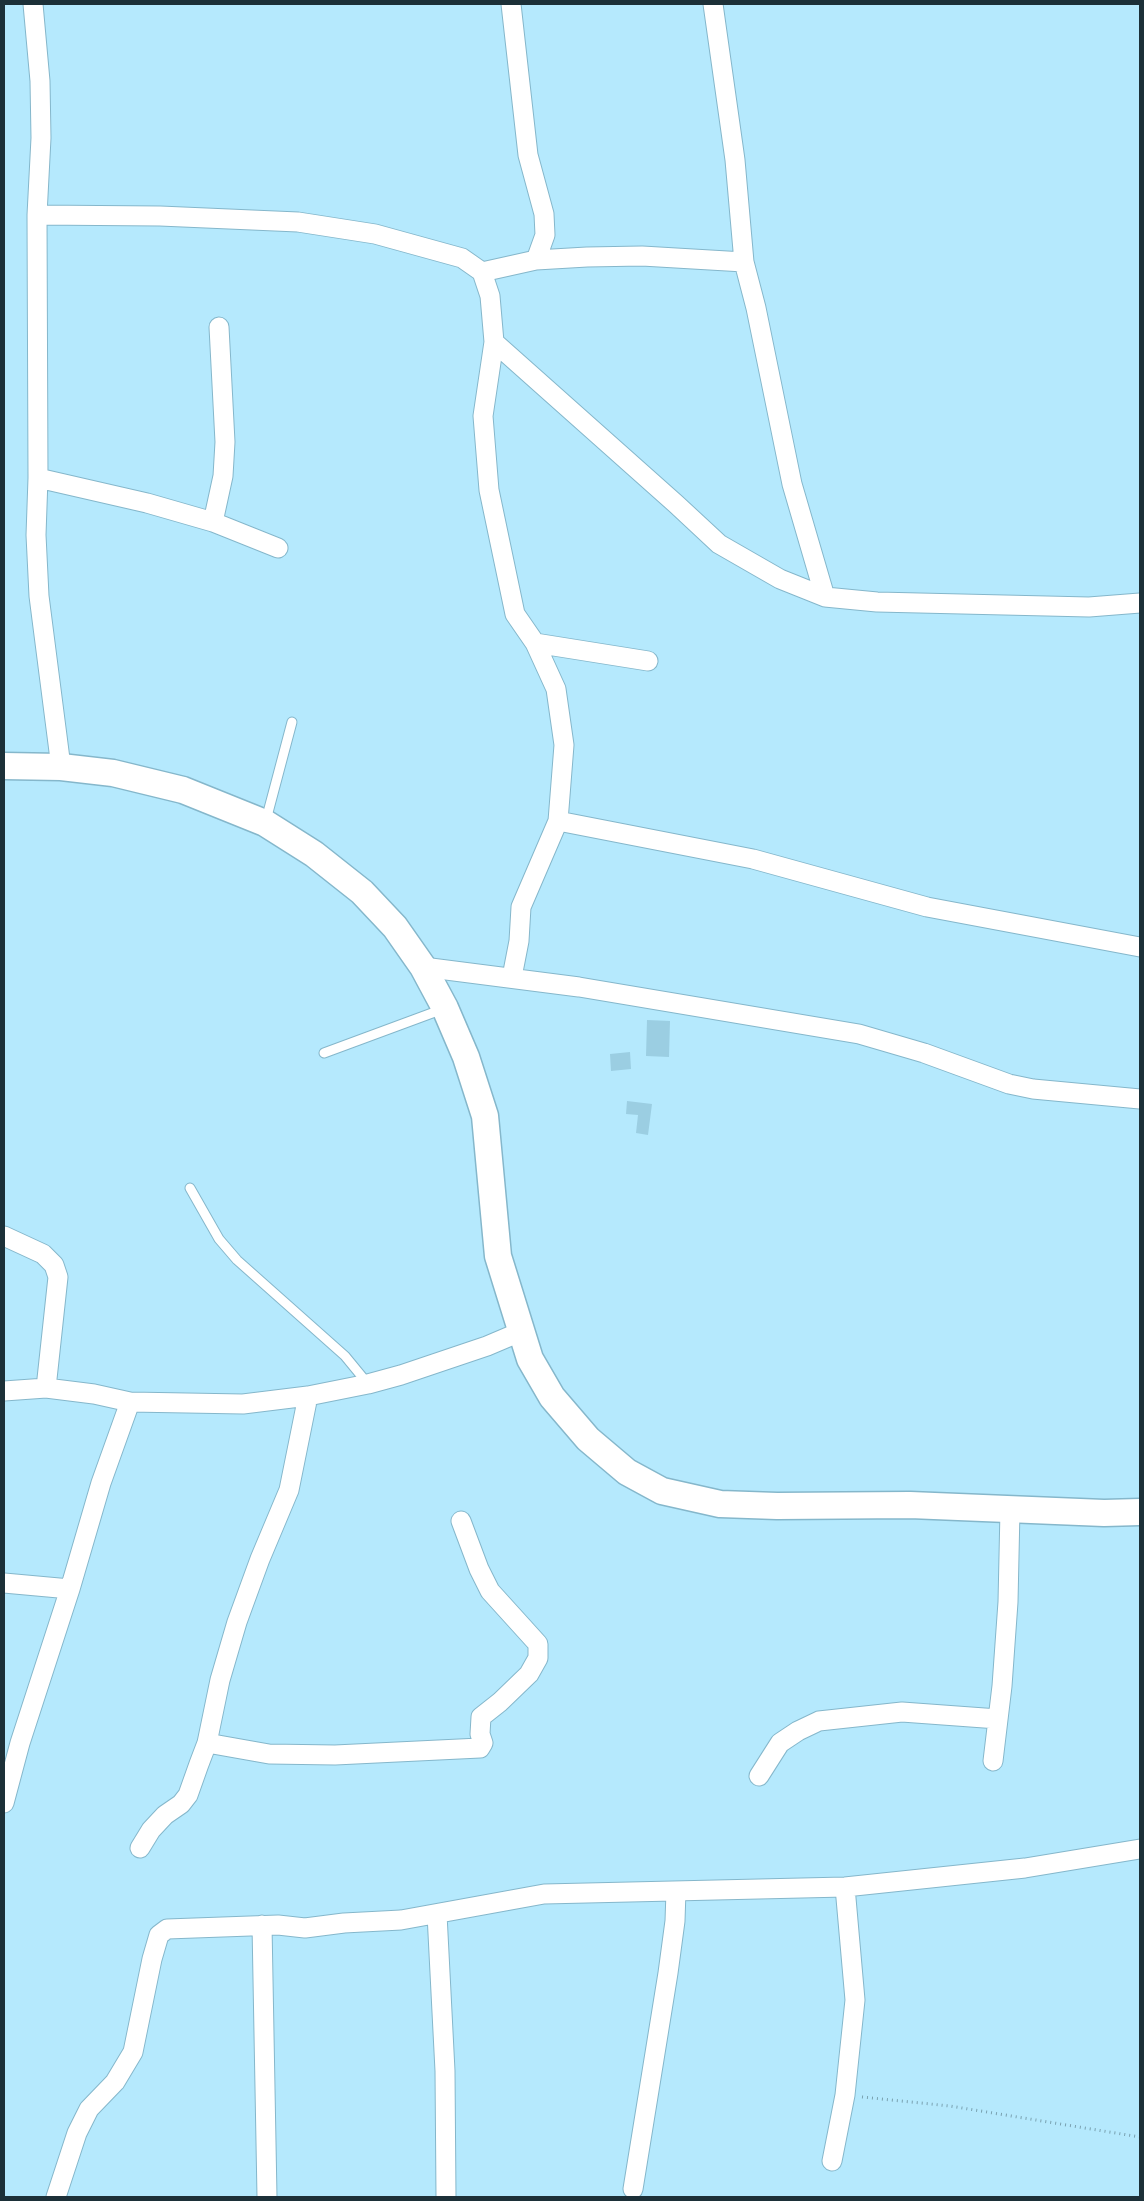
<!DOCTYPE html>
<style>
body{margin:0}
#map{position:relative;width:1144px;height:2201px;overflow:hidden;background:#b5e9fd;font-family:"Archivo Narrow",sans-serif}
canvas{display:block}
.frame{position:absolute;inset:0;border:5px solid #1c3038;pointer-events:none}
</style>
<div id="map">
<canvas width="1144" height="2201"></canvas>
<div class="frame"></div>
</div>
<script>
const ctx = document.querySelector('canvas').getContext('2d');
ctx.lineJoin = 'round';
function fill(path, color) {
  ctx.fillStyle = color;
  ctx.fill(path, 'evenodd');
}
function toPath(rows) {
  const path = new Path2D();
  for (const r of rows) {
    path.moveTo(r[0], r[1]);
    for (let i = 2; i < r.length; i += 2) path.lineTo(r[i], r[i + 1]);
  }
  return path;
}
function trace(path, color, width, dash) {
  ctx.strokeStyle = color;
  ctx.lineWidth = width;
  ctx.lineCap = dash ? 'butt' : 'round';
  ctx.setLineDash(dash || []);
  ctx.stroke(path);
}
fill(toPath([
 [647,1020,670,1021,669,1057,646,1056],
 [630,1052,631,1069,611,1071,610,1054],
 [627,1101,652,1104,648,1135,636,1133,638,1115,626,1114]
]), '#9bcee2');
const service = toPath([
 [266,820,292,722],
 [324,1053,443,1009],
 [190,1188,219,1239,237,1260,345,1356,368,1384]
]);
const minor = toPath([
 [33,4,40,81,41,138,37,215,38,478,36,535,39,596,61,767],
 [511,4,528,155,544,214,545,235,536,260],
 [713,4,735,160,744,262,756,308,792,484,825,597],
 [37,215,160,216,298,222,375,234,462,258,482,272,490,296,494,342,483,416,489,490,515,614,535,643,556,689,564,745,558,821,521,907,519,941,512,977],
 [482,272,536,260,587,257,642,256,744,262],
 [494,342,676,504,719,544,780,579,825,597,877,602,1089,607,1140,603],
 [38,478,147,503,213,522,278,548],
 [213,522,223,476,225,442,219,327],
 [535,643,648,661],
 [558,821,753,859,927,907,1140,947],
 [423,967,579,987,859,1034,924,1053,1009,1084,1033,1089,1140,1099],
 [4,1236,43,1254,54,1265,58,1277,46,1388],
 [4,1391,46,1388,94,1394,130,1402,243,1404,308,1396,368,1384,401,1375,487,1346,520,1332],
 [4,1583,70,1589],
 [207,1743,269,1754,335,1755,480,1748,483,1743,480,1734,481,1717,500,1702,529,1674,538,1658,538,1644,490,1591,479,1569,461,1521],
 [993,1761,1002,1686,1008,1602,1010,1510],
 [759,1776,780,1743,798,1731,819,1721,902,1712,998,1719],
 [4,1803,20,1743,70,1589,101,1483,130,1402],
 [140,1848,151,1830,165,1815,181,1804,188,1795,199,1764,207,1743,220,1680,237,1622,260,1559,289,1490,308,1396],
 [437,1914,445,2071,446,2197],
 [262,1925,267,2197],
 [832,2161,845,2095,855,2000,845,1887],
 [633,2189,668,1973,675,1921,676,1891],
 [56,2197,77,2133,89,2109,115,2082,133,2052,152,1959,159,1935,167,1929,278,1925,305,1928,344,1923,401,1920,544,1894,845,1887,1025,1868,1140,1849]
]);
const secondary = toPath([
 [4,766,61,767,113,773,183,790,265,823,314,854,362,892,395,927,423,967,445,1008,466,1057,485,1116,498,1256,530,1359,552,1397,588,1439,627,1472,662,1491,720,1504,777,1506,910,1505,1104,1513,1140,1512]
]);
trace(service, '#85b7cb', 11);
trace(minor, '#85b7cb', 21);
trace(secondary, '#85b7cb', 29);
trace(toPath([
 [862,2097,950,2106,1140,2137]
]), '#79a1b0', 3, [1, 4]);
trace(service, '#fff', 9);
trace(minor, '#fff', 19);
trace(secondary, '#fff', 26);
</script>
